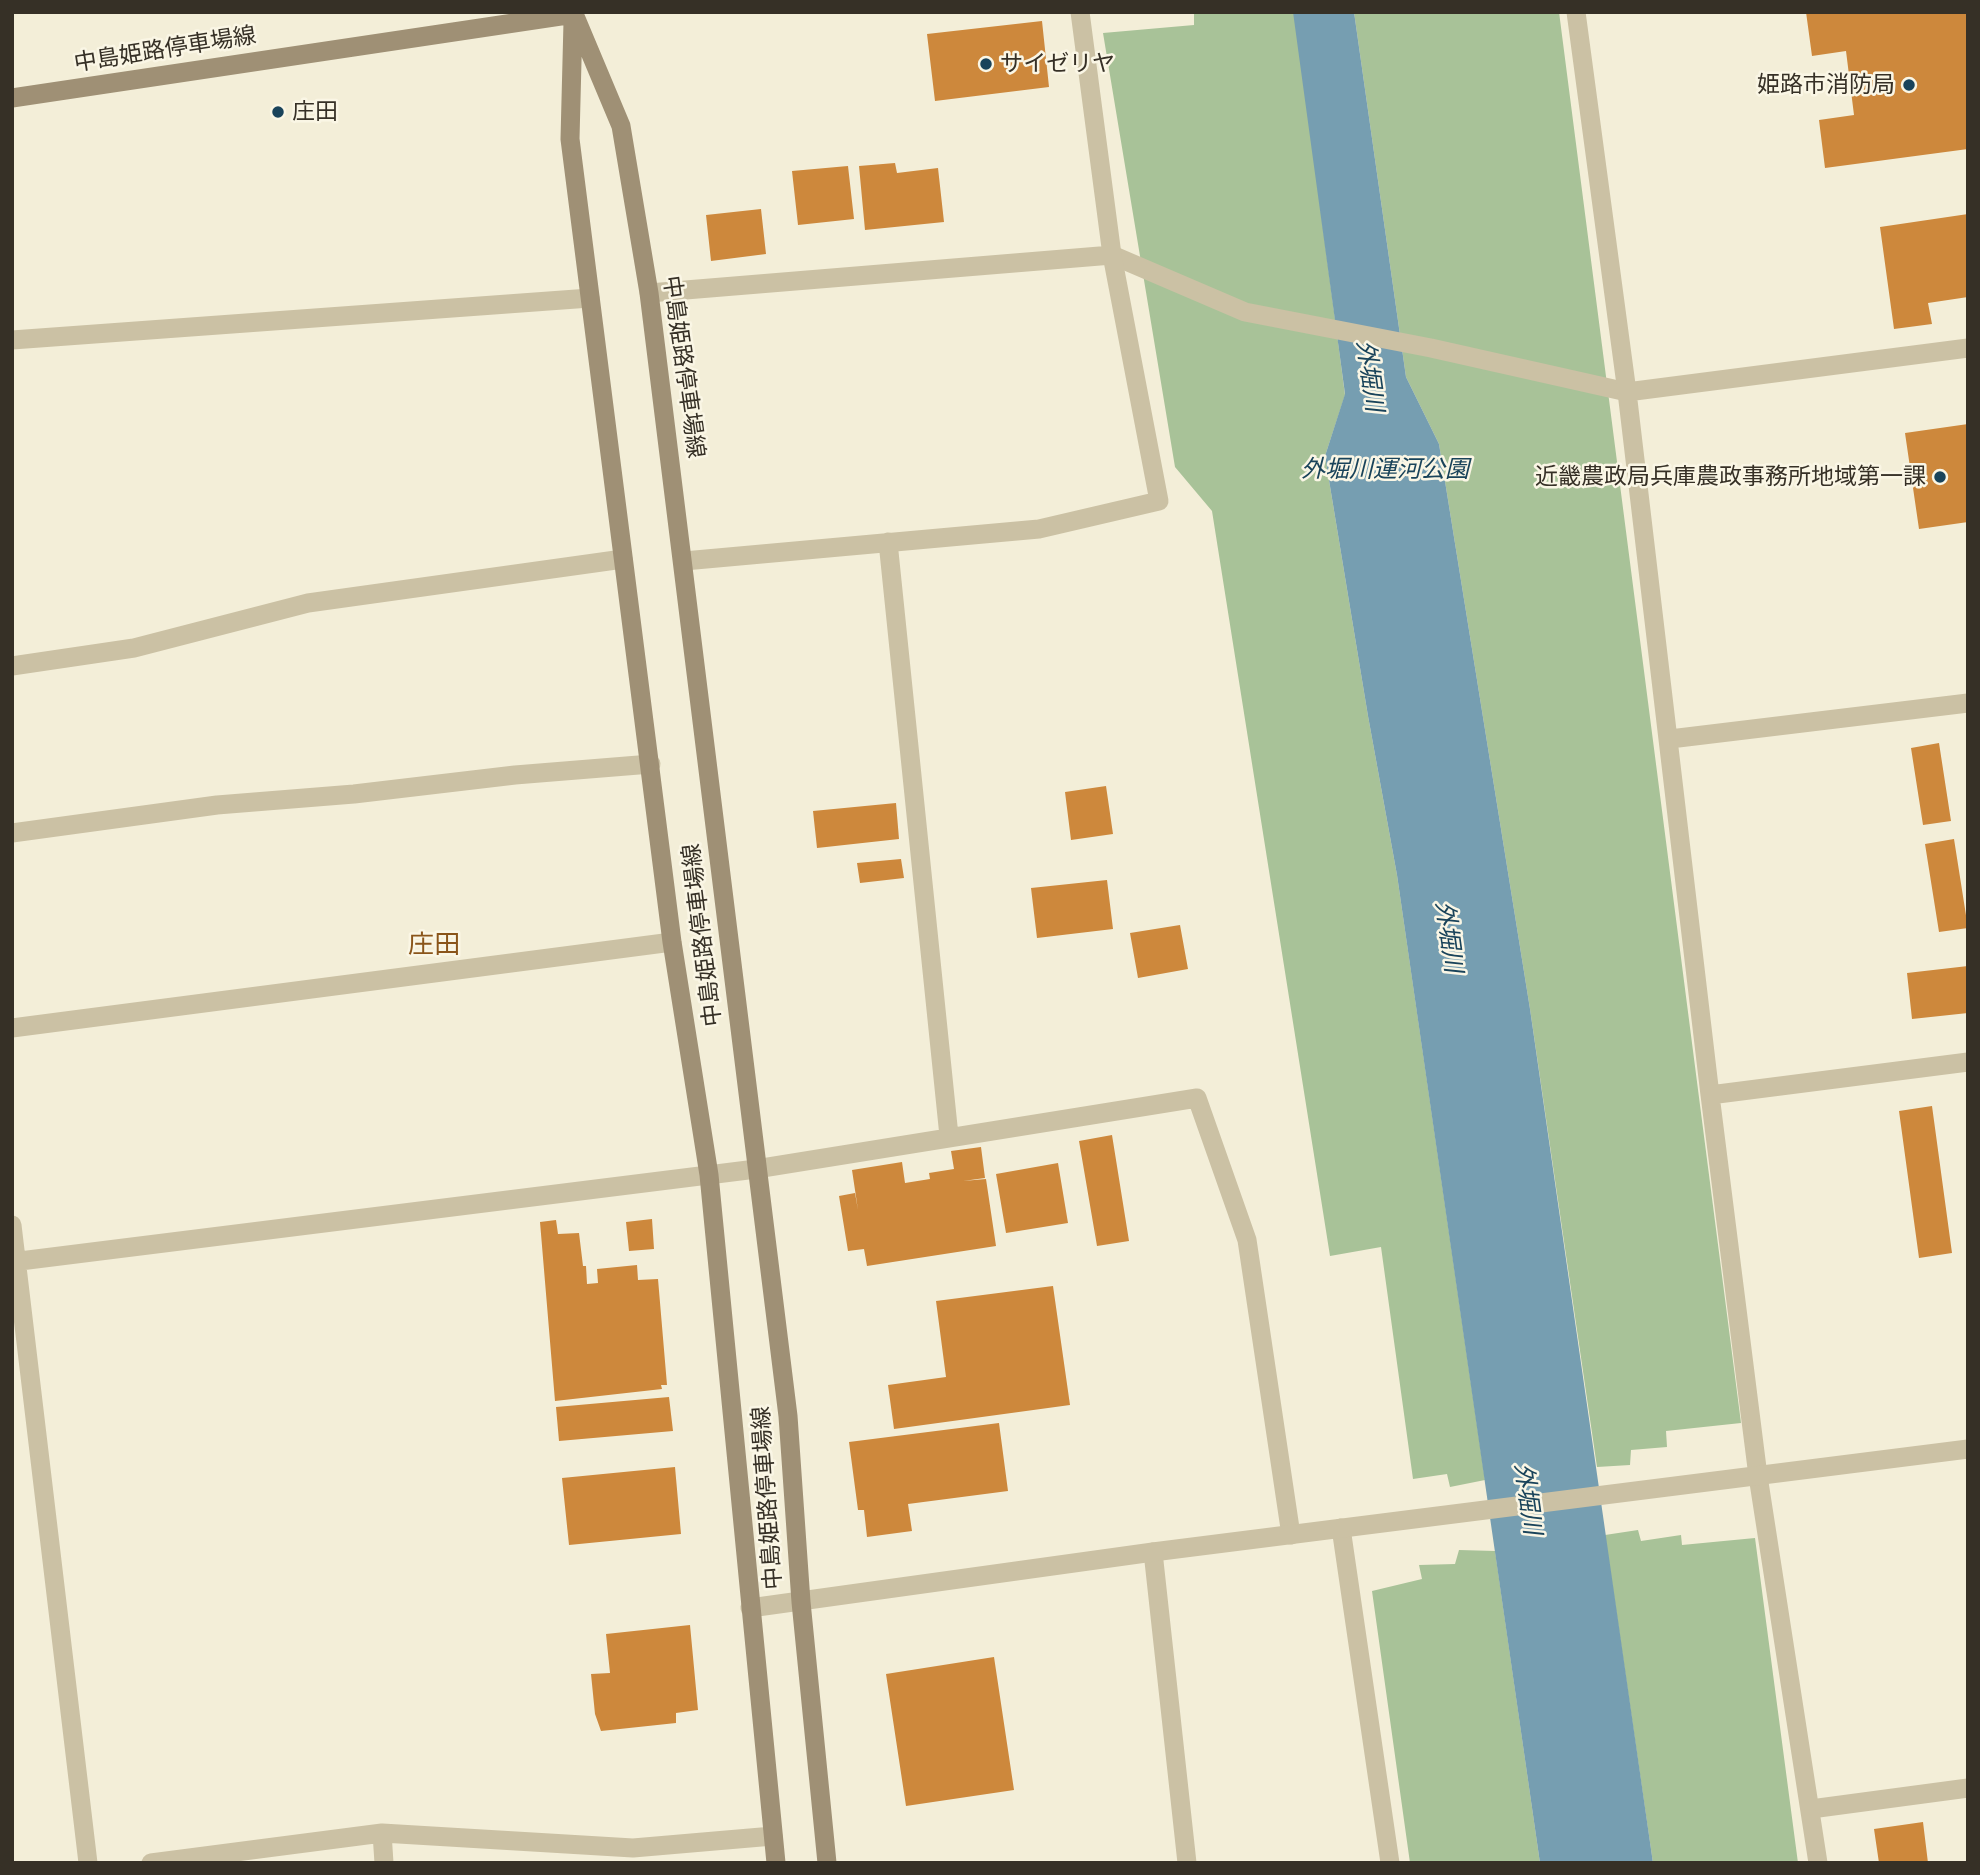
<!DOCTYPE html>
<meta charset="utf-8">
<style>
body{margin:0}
#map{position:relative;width:1980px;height:1875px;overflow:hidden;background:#f3eed8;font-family:Karla,sans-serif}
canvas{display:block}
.frame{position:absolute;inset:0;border:14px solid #363026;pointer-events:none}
</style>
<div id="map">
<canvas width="1980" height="1875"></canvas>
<div class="frame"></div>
</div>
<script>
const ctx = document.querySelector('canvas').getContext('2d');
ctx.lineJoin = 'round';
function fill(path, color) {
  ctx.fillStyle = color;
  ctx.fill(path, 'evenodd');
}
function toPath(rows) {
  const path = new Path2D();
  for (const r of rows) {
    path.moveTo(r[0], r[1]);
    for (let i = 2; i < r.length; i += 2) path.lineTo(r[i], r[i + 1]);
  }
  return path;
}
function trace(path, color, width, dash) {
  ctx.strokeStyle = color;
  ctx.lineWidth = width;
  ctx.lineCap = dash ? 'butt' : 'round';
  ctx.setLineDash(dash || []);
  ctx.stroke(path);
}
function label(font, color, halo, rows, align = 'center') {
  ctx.font = font + ' Karla,"Noto Sans JP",sans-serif';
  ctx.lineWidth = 5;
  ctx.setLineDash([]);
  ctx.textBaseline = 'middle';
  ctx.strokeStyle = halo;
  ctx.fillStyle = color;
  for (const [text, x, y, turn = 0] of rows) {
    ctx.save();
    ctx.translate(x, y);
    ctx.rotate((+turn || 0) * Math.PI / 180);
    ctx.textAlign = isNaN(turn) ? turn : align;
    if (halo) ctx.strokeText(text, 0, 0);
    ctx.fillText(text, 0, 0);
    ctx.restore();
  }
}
fill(toPath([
 [1194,12,1293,12,1295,15,1345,395,1325,456,1368,716,1397,875,1485,1480,1450,1487,1447,1474,1413,1479,1381,1247,1330,1256,1212,511,1175,467,1103,33,1194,25],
 [1354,12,1559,12,1741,1423,1666,1431,1667,1447,1631,1450,1630,1465,1597,1467,1530,1009,1439,444,1406,377],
 [1638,1530,1641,1541,1681,1535,1682,1545,1755,1538,1798,1863,1653,1863,1605,1535],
 [1459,1550,1495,1551,1540,1863,1410,1863,1372,1591,1422,1579,1419,1565,1455,1564]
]), '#a8c298');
fill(toPath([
 [1293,12,1354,12,1406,377,1439,444,1530,1009,1653,1863,1540,1863,1397,875,1368,716,1325,456,1345,394]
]), '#769eb1');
fill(toPath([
 [1806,12,1968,12,1968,149,1825,168,1819,120,1854,115,1846,51,1812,56],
 [1042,21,1049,87,935,101,927,34],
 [895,163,897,173,938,168,944,222,865,230,859,166],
 [848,166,854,219,798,225,792,171],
 [761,209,766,254,711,261,706,215],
 [1968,214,1968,297,1928,303,1932,324,1894,329,1880,227],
 [1968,424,1968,522,1919,529,1905,433],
 [1939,743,1951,821,1923,825,1911,748],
 [1106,786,1113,834,1071,840,1065,792],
 [896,803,899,839,817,848,813,811],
 [1954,839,1968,928,1939,932,1925,844],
 [901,859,904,878,860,883,857,863],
 [1107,880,1113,929,1037,938,1031,888],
 [1180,925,1188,969,1138,978,1130,933],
 [1968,966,1968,1013,1912,1019,1907,973],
 [1932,1106,1952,1253,1919,1258,1899,1111],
 [1112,1135,1129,1241,1097,1246,1079,1141],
 [981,1147,985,1178,963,1181,986,1179,996,1246,867,1266,864,1249,848,1251,839,1196,855,1193,858,1210,852,1170,902,1162,905,1183,930,1179,929,1173,954,1169,951,1151],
 [1058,1163,1068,1223,1006,1233,996,1174],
 [652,1219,654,1249,629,1251,626,1222],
 [556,1220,558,1234,579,1233,583,1266,586,1266,587,1284,598,1283,597,1269,637,1265,638,1280,658,1279,667,1385,661,1385,662,1389,555,1401,540,1222],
 [1053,1286,1070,1405,894,1429,888,1385,946,1377,936,1301],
 [669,1397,673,1431,559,1441,556,1407],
 [999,1423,1008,1491,908,1504,912,1531,867,1537,864,1510,858,1510,849,1442],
 [675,1467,681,1534,569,1545,562,1478],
 [690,1625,698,1710,676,1713,676,1723,601,1731,595,1714,591,1674,610,1673,606,1634],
 [994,1657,1014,1790,906,1806,886,1674],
 [1923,1822,1928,1863,1879,1863,1874,1829]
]), '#cd883c');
trace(toPath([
 [1112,255,1245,312,1431,348,1627,392]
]), '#cbc1a4', 19);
trace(toPath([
 [1576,12,1627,392,1710,1095,1758,1476,1818,1863],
 [649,293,1112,255],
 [12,340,590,298],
 [1627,392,1968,348],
 [888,542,949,1136],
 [684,561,1039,529,1159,501,1112,255,1080,12],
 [12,666,134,648,308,603,623,559],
 [1670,739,1968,703],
 [12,833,217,805,354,794,515,775,651,764],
 [12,1028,672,942],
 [1710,1095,1968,1062],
 [12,1225,88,1863],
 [12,1262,756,1169,1197,1098,1247,1240,1291,1535],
 [1341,1528,1390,1863],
 [1153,1552,1187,1863],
 [1811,1809,1968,1788],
 [382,1833,384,1863],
 [151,1863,382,1833,633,1848,773,1836]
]), '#cbc1a4', 19);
trace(toPath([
 [750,1608,1153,1552,1968,1449]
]), '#cbc1a4', 19);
trace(toPath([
 [574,14,621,126,649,293,788,1416,801,1602,827,1863],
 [573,22,570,139,672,942,709,1175,776,1863],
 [12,98,574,14]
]), '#9f9075', 19);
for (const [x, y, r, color] of [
 [986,64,7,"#19435a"],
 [1909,85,7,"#19435a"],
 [278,112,7,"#19435a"],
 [1940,477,7,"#19435a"]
]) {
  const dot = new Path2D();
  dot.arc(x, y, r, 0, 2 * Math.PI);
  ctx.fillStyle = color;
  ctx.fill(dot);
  trace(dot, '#faf6e5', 2.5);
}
label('23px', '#363026', '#faf6e5', [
 ["中島姫路停車場線",165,50,-9],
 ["中島姫路停車場線",683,367,82],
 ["中島姫路停車場線",703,935,-97],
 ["中島姫路停車場線",768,1498,-94]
]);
label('23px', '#363026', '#faf6e5', [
 ["サイゼリヤ",1000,64],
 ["姫路市消防局",1895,85,"right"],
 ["庄田",292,112],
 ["近畿農政局兵庫農政事務所地域第一課",1926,477,"right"]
], 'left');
label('italic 24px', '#19435a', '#faf6e5', [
 ["外堀川",1369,376,82],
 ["外堀川運河公園",1385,470],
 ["外堀川",1448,937,82],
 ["外堀川",1527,1499,82]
]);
label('26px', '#8a551a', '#faf6e5', [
 ["庄田",434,946]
]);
</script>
